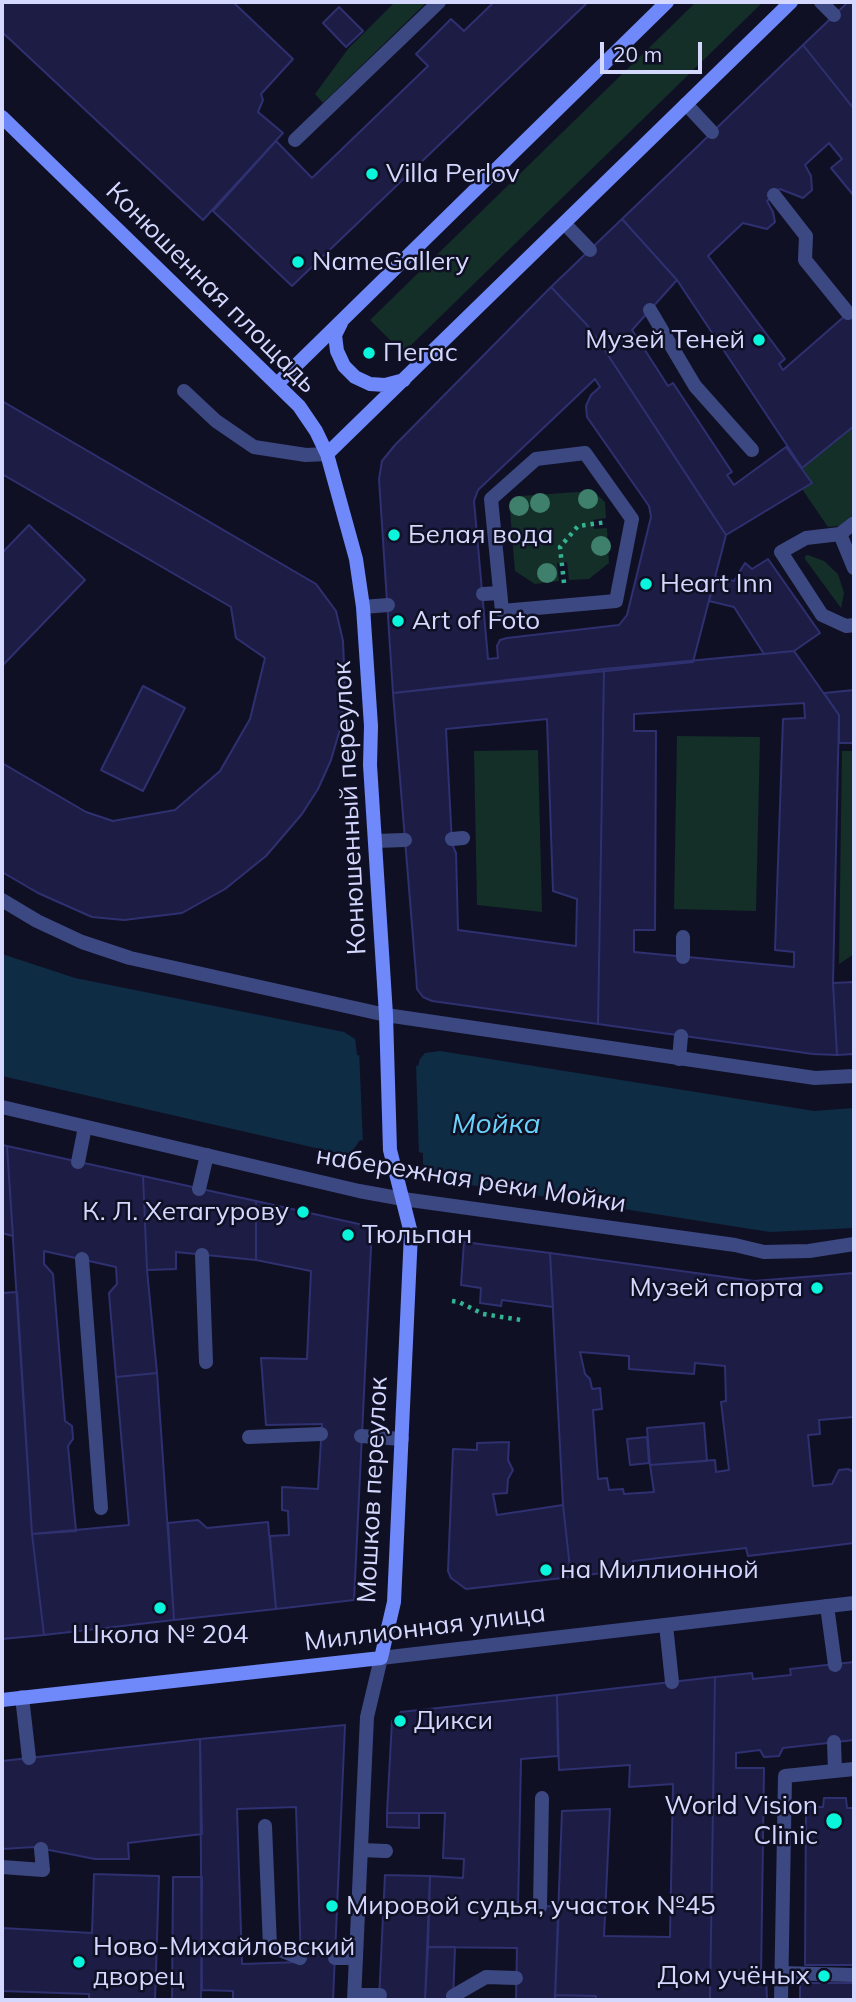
<!DOCTYPE html>
<meta charset="utf-8">
<style>
body{margin:0}
#map{position:relative;width:856px;height:2002px;overflow:hidden;background:#101025;font-family:Mulish,sans-serif}
canvas{display:block}
.frame{position:absolute;inset:0;border:4px solid #d5d8fe;pointer-events:none}
.scale{position:absolute;left:600px;top:42px;width:102px;height:32px;box-sizing:border-box;border:4px solid #d5d8fe;border-top:0;padding-left:9px;font-size:21px;line-height:24px;white-space:nowrap;color:#d5d8fe;-webkit-text-stroke:5px #101025;paint-order:stroke}
</style>
<div id="map">
<canvas width="856" height="2002"></canvas>
<div class="frame"></div>
<div class="scale">20 m</div>
</div>
<script>
const ctx = document.querySelector('canvas').getContext('2d');
ctx.lineJoin = 'round';
function fill(path, color) {
  ctx.fillStyle = color;
  ctx.fill(path, 'evenodd');
}
function toPath(rows) {
  const path = new Path2D();
  for (const r of rows) {
    path.moveTo(r[0], r[1]);
    for (let i = 2; i < r.length; i += 2) path.lineTo(r[i], r[i + 1]);
  }
  return path;
}
function trace(path, color, width, dash) {
  ctx.strokeStyle = color;
  ctx.lineWidth = width;
  ctx.lineCap = dash ? 'butt' : 'round';
  ctx.setLineDash(dash || []);
  ctx.stroke(path);
}
function label(font, color, halo, rows, align = 'center') {
  ctx.font = font + ' Mulish,sans-serif';
  ctx.lineWidth = 5;
  ctx.setLineDash([]);
  ctx.textBaseline = 'middle';
  ctx.strokeStyle = halo;
  ctx.fillStyle = color;
  for (const [text, x, y, turn = 0] of rows) {
    ctx.save();
    ctx.translate(x, y);
    ctx.rotate((+turn || 0) * Math.PI / 180);
    ctx.textAlign = isNaN(turn) ? turn : align;
    if (halo) ctx.strokeText(text, 0, 0);
    ctx.fillText(text, 0, 0);
    ctx.restore();
  }
}
fill(toPath([
 [395,2,427,2,323,103,315,94,348,49],
 [696,2,763,2,403,353,370,320],
 [854,426,854,514,839,526,828,527,802,489,811,483,802,468],
 [593,491,605,502,606,518,593,520,594,529,607,528,609,563,589,579,569,580,567,562,557,563,559,581,535,584,515,571,510,511,520,496],
 [808,555,824,561,838,574,844,593,841,608,805,559,805,556],
 [677,736,760,737,756,911,674,909],
 [538,750,542,912,477,905,474,751],
 [842,751,854,751,854,954,839,964]
]), '#132f28');
fill(toPath([
 [2,954,75,978,344,1032,355,1039,357,1055,418,1066,420,1059,425,1053,440,1051,814,1111,854,1108,854,1228,770,1232,439,1180,429,1174,423,1164,423,1153,360,1140,351,1153,342,1154,2,1076]
]), '#0e2d45');
fill(toPath([
 [359,1050,360,1052,416,1062,419,1155,363,1145]
]), '#101025');
const building = toPath([
 [2,2,233,2,293,59,261,94,263,100,258,112,283,133,203,220,2,32,2,2],
 [494,2,588,2,292,286,213,211,276,141,312,178,428,66,416,54,451,19,464,31,494,2],
 [848,2,854,2,854,109,803,45,848,2],
 [339,7,363,31,346,47,323,23,339,7],
 [803,45,854,109,854,196,831,168,842,159,829,143,805,165,811,176,812,190,803,198,780,189,767,201,773,212,775,222,767,229,743,223,708,256,785,359,779,364,783,370,854,308,854,426,802,468,677,280,622,219,803,45],
 [622,219,677,280,632,330,668,386,673,383,732,472,727,475,734,485,786,447,812,483,726,535,602,346,587,325,551,287,622,219],
 [551,287,587,325,602,346,726,535,693,662,393,693,379,479,382,461,395,445,551,287],
 [595,379,600,387,591,395,586,406,587,417,649,506,650,511,651,517,627,615,619,625,507,638,500,640,497,646,498,658,488,659,474,501,478,490,595,379],
 [2,401,316,584,336,611,343,641,345,690,341,726,331,760,318,789,302,814,266,856,225,889,182,913,124,920,92,917,38,893,2,872,2,763,86,812,113,821,175,810,220,771,250,719,265,658,236,638,231,607,2,474,2,401],
 [29,525,85,580,2,666,2,553,29,525],
 [768,559,820,633,794,651,764,654,734,607,709,601,716,577,734,581,745,563,752,569,768,559],
 [794,651,839,715,833,983,837,1055,813,1054,598,1024,604,669,794,651],
 [804,703,805,718,783,719,775,950,794,952,794,967,634,952,634,930,655,930,656,731,634,731,634,714,804,703],
 [604,669,598,1024,432,1001,423,997,417,989,416,974,393,693,604,669],
 [547,719,553,891,577,899,576,946,458,930,456,853,452,844,446,729,547,719],
 [143,686,185,708,143,791,101,770,143,686],
 [854,690,854,743,839,743,839,715,824,693,854,690],
 [854,982,854,1054,837,1055,833,983,854,982],
 [2,1145,7,1146,13,1236,2,1233,2,1145],
 [7,1146,143,1176,147,1270,157,1373,116,1377,109,1293,117,1284,116,1267,44,1251,44,1264,53,1274,65,1421,72,1426,73,1439,68,1446,76,1531,32,1534,7,1146],
 [143,1176,256,1201,256,1260,176,1252,176,1269,147,1270,143,1176],
 [256,1201,372,1227,354,1600,276,1609,270,1536,289,1535,288,1511,282,1510,282,1487,318,1489,322,1424,266,1425,261,1358,307,1359,311,1271,256,1260,256,1201],
 [464,1242,550,1253,553,1307,502,1300,501,1306,480,1303,481,1288,461,1285,464,1242],
 [550,1253,754,1281,854,1273,854,1417,819,1420,820,1434,808,1435,813,1486,832,1484,839,1470,848,1469,854,1472,854,1543,748,1556,746,1548,633,1561,634,1569,571,1577,563,1505,550,1253],
 [580,1352,629,1356,629,1369,694,1374,695,1363,725,1366,726,1401,721,1402,729,1470,716,1472,715,1460,650,1465,654,1492,624,1494,623,1489,609,1490,607,1478,598,1479,593,1410,602,1409,600,1388,592,1389,590,1379,585,1374,580,1352],
 [17,1292,32,1534,44,1635,2,1639,2,1293,17,1292],
 [157,1373,174,1620,44,1635,32,1534,129,1525,116,1377,157,1373],
 [704,1423,707,1461,650,1465,647,1428,704,1423],
 [647,1437,649,1463,630,1465,627,1439,647,1437],
 [509,1442,508,1460,513,1470,508,1479,507,1493,493,1494,497,1515,563,1505,571,1577,466,1589,451,1578,448,1571,453,1449,477,1450,477,1443,509,1442],
 [198,1520,207,1528,268,1522,276,1609,174,1620,168,1523,198,1520],
 [854,1662,854,1740,783,1748,779,1756,764,1757,760,1750,736,1753,736,1768,764,1768,761,1977,766,1977,767,2000,710,2000,715,1677,752,1673,753,1679,791,1675,790,1669,854,1662],
 [715,1677,710,2000,596,2000,596,1996,555,1995,562,1811,610,1809,604,1936,670,1937,673,1784,629,1787,630,1765,559,1770,557,1695,715,1677],
 [557,1695,558,1756,521,1759,518,1907,559,1906,555,2000,516,2000,517,1948,428,1947,430,1876,463,1878,464,1859,443,1858,445,1813,387,1813,392,1721,401,1712,557,1695],
 [345,1725,333,2000,233,2000,233,1991,202,1990,200,1739,345,1725],
 [296,1807,301,1962,242,1964,237,1809,296,1807],
 [200,1739,202,1834,128,1843,129,1859,95,1859,34,1847,2,1849,2,1761,200,1739],
 [824,1798,846,1798,847,1808,854,1808,854,1965,805,1965,806,1807,823,1807,824,1798],
 [387,1813,419,1813,419,1828,387,1827,387,1813],
 [94,1874,159,1876,155,2000,89,2000,89,1994,2,1991,2,1928,92,1933,94,1874],
 [385,1875,430,1876,425,2000,379,2000,385,1875],
 [173,1877,202,1877,201,2000,172,2000,173,1877],
 [428,1947,455,1947,453,2000,425,2000,428,1947],
 [800,1983,854,1983,854,2000,800,2000,800,1983],
 [555,1995,596,1996,596,2000,555,2000,555,1995]
]);
fill(building, '#1c1c45');
trace(building, '#2f3070', 2);
trace(toPath([
 [564,583,560,547,578,526,607,522],
 [452,1301,459,1302,483,1314,521,1320]
]), '#33b391', 4.5, [3.5, 5]);
trace(toPath([
 [821,2,834,15],
 [686,104,712,132],
 [295,140,439,2],
 [774,195,806,236,805,260,848,313],
 [565,224,590,250],
 [650,310,695,386,752,450],
 [184,391,216,421,254,447,306,455,327,454],
 [585,453,632,519,616,601,502,611,491,499,536,459,585,453],
 [854,523,840,534,806,538,781,552,822,615,846,626,854,625],
 [840,534,854,568],
 [483,594,500,593],
 [363,607,388,605],
 [452,839,463,838],
 [375,841,405,840],
 [2,900,37,921,82,942,130,958,386,1015],
 [683,957,683,937],
 [679,1059,681,1036],
 [78,1162,85,1127],
 [199,1189,207,1155],
 [202,1255,206,1362],
 [82,1259,101,1508],
 [361,1436,402,1439],
 [249,1437,321,1434],
 [827,1606,835,1665],
 [666,1625,672,1682],
 [22,1697,29,1758],
 [834,1742,835,1771],
 [265,1826,270,1946,300,1958],
 [361,1850,386,1851],
 [2,1867,43,1870,41,1849],
 [540,1907,542,1798],
 [335,1958,356,1958],
 [781,1973,854,1975],
 [355,1995,380,1995],
 [453,1996,486,1977,516,1978],
 [781,2000,785,1776,854,1769]
]), '#3c4882', 14);
trace(toPath([
 [386,1015,815,1078,854,1076],
 [2,1107,359,1191,403,1199,735,1245,764,1252,809,1251,854,1244],
 [354,2000,367,1717,381,1658,854,1603]
]), '#3c4882', 14);
trace(toPath([
 [2,117,299,406,316,431,327,454,356,559,363,607,371,726,370,765,386,1015,390,1150,411,1233,394,1602,381,1658,2,1700],
 [341,323,335,335,337,351,344,366,355,377,370,384,385,385,404,380],
 [277,384,667,2],
 [327,454,791,2]
]), '#6f88fa', 14);
ctx.fillStyle = '#3e806b';
for (const [x, y] of [
 [588,499],
 [540,503],
 [519,506],
 [601,546],
 [547,573]
]) {
  ctx.beginPath();
  ctx.arc(x, y, 10, 0, 2 * Math.PI);
  ctx.fill();
}
for (const [x, y, r, color] of [
 [372,174,7,"#09f6dd"],
 [298,262,7,"#09f6dd"],
 [759,340,7,"#09f6dd"],
 [369,353,7,"#09f6dd"],
 [394,535,7,"#09f6dd"],
 [646,584,7,"#09f6dd"],
 [398,621,7,"#09f6dd"],
 [303,1212,7,"#09f6dd"],
 [348,1235,7,"#09f6dd"],
 [817,1288,7,"#09f6dd"],
 [546,1570,7,"#09f6dd"],
 [160,1608,7,"#09f6dd"],
 [400,1721,7,"#09f6dd"],
 [834,1821,9,"#09f6dd"],
 [332,1906,7,"#09f6dd"],
 [79,1962,7,"#09f6dd"],
 [824,1976,7,"#09f6dd"]
]) {
  const dot = new Path2D();
  dot.arc(x, y, r, 0, 2 * Math.PI);
  ctx.fillStyle = color;
  ctx.fill(dot);
  trace(dot, '#101025', 2.5);
}
label('26px', '#d5d8fe', '#101025', [
 ["Villa Perlov",386,174],
 ["NameGallery",312,262],
 ["Музей Теней",745,340,"right"],
 ["Пегас",383,353],
 ["Белая вода",408,535],
 ["Heart Inn",660,584],
 ["Art of Foto",412,621],
 ["К. Л. Хетагурову",289,1212,"right"],
 ["Тюльпан",362,1235],
 ["Музей спорта",803,1288,"right"],
 ["на Миллионной",560,1570],
 ["Школа № 204",160,1635,"center"],
 ["Дикси",414,1721],
 ["World Vision",818,1806,"right"],
 ["Clinic",818,1836,"right"],
 ["Мировой судья, участок №45",346,1906],
 ["Ново-Михайловский",93,1947],
 ["дворец",93,1977],
 ["Дом учёных",810,1976,"right"]
], 'left');
label('26px', '#d5d8fe', '#101025', [
 ["Конюшенная площадь",211,288,45],
 ["Конюшенный переулок",350,808,-93],
 ["набережная реки Мойки",471,1180,9],
 ["Мошков переулок",373,1490,-87],
 ["Миллионная улица",425,1628,-7]
]);
label('italic 28px', '#67d3fa', '#101025', [
 ["Мойка",496,1125]
]);
</script>
